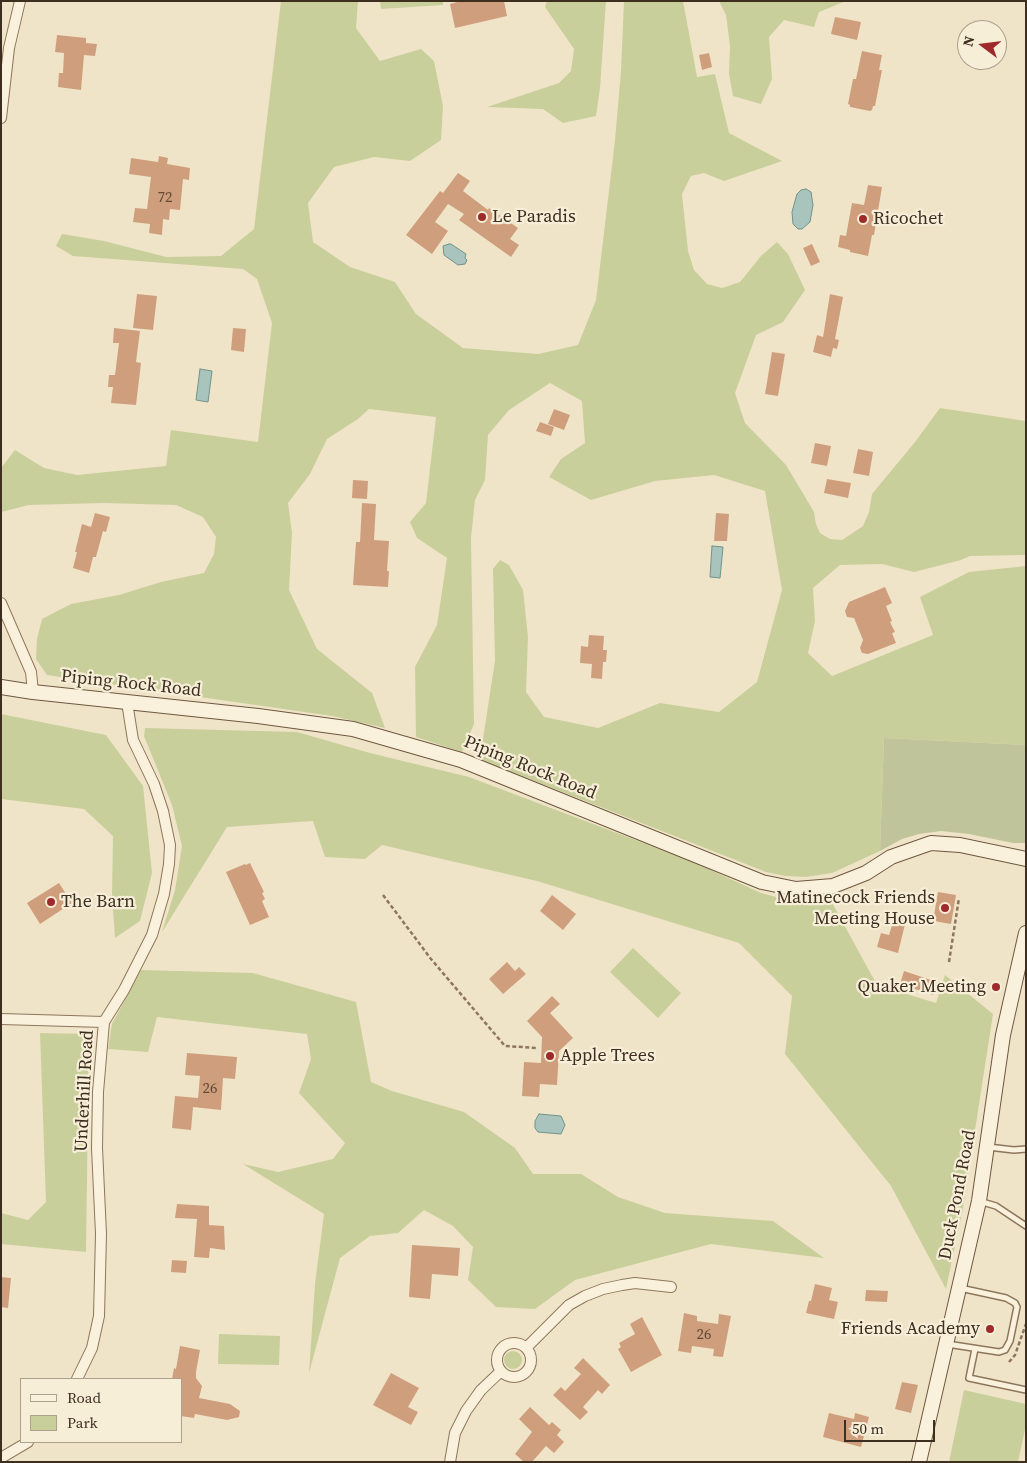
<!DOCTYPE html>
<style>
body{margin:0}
#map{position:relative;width:1027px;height:1463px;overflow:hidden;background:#f0e4c8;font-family:"Source Serif 4",serif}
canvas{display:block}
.frame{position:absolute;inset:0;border:2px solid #3d2e20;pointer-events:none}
.legend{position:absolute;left:20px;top:1378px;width:162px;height:65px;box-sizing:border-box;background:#f7eed8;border:1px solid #ada18e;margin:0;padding:6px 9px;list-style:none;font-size:15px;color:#3d2e20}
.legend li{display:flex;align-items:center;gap:10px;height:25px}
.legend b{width:25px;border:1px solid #ada18e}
.north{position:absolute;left:957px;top:20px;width:50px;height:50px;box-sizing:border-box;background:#f7eed8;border:1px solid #ada18e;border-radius:50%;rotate:285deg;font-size:14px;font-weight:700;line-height:20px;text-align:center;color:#3d2e20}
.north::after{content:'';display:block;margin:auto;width:18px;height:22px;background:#9e2a2b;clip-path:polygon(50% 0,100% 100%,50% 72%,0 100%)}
.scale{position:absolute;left:844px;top:1420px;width:91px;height:22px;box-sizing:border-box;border:2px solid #3d2e20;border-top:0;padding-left:6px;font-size:15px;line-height:18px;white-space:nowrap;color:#3d2e20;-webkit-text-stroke:4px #f7eed8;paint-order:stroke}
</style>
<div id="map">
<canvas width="1027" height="1463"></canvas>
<div class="frame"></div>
<ul class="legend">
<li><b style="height:6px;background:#faf1dc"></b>Road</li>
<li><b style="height:14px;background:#c9cf9b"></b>Park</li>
</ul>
<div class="north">N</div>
<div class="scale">50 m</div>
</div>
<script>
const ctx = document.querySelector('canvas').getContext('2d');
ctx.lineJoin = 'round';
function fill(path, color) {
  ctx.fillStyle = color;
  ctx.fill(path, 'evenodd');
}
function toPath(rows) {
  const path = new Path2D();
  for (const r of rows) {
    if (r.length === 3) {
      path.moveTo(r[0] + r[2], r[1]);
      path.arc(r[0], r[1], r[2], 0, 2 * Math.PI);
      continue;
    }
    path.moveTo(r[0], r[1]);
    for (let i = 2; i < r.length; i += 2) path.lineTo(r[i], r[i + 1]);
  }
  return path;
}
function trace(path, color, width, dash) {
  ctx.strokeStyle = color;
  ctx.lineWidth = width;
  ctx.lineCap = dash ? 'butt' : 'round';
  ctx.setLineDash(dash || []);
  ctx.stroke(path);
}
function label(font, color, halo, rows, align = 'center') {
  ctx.font = font + ' "Source Serif 4",serif';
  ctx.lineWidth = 4.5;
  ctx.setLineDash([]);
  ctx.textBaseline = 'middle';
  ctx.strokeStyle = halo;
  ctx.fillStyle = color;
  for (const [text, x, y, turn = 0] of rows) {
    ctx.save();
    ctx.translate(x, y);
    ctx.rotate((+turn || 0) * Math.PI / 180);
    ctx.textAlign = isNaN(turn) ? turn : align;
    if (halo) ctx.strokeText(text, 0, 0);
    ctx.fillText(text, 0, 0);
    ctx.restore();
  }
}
fill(toPath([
 [281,1,358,1,356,28,380,61,421,49,434,61,443,106,441,140,410,161,374,157,334,167,308,203,313,242,350,267,395,282,416,314,463,348,538,354,578,345,596,300,615,140,621,71,624,1,683,1,697,77,715,74,729,133,782,161,724,181,704,173,691,176,682,194,688,251,694,270,707,284,722,288,740,282,761,256,777,242,788,254,805,290,783,322,756,335,735,393,745,423,786,465,814,512,816,524,820,533,830,539,842,540,863,526,869,512,872,494,915,442,940,408,1026,421,1026,555,970,556,961,560,914,572,882,564,840,565,813,588,815,621,808,653,832,676,933,635,920,597,969,572,1026,566,1026,745,884,738,880,851,832,873,806,877,785,876,766,872,481,760,482,745,495,661,493,569,500,560,509,565,523,590,528,637,526,692,544,717,598,728,660,703,719,712,757,682,782,590,765,491,714,475,655,481,591,500,549,477,561,459,585,443,582,401,550,383,509,410,488,435,485,480,475,500,471,538,474,724,462,752,416,737,415,667,437,625,447,558,417,538,410,522,426,503,436,417,369,409,358,419,327,439,310,474,288,503,292,533,289,590,317,649,372,693,385,728,332,716,47,675,36,659,37,639,42,619,71,604,119,595,161,582,204,573,214,554,216,537,203,517,176,505,103,503,29,505,1,512,1,468,15,450,44,468,77,475,166,466,171,430,258,442,272,323,257,279,243,269,73,256,56,246,62,234,104,241,166,257,221,256,254,229],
 [380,1,443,1,443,5,381,9],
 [547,1,606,1,600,88,596,116,563,123,543,109,487,107,559,83,571,71,574,49,545,7],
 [719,1,846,1,819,12,814,27,784,20,769,37,772,79,761,104,733,96,729,74,730,46,726,15],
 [1,714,106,735,143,786,152,873,140,921,115,938,112,895,113,836,84,809,1,799],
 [145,728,297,732,370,753,469,777,691,861,761,893,795,902,830,899,877,985,936,1003,945,975,993,1014,963,1208,946,1289,891,1186,785,1054,792,996,739,943,537,881,382,845,365,859,325,857,313,821,227,827,162,932,175,890,182,846,172,805,144,736],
 [633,948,681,993,658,1018,610,972],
 [141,970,253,973,356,1002,371,1082,392,1091,464,1112,515,1148,533,1174,581,1174,618,1197,665,1213,773,1221,824,1258,711,1244,575,1280,535,1309,496,1307,468,1280,473,1247,453,1226,424,1210,398,1233,370,1236,340,1258,309,1373,315,1284,324,1214,243,1164,278,1172,333,1159,345,1143,299,1093,311,1059,307,1034,157,1017,148,1052,108,1049,112,1024],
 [40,1033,89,1034,86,1252,1,1244,1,1213,28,1220,46,1202],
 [219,1334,280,1336,279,1365,218,1364],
 [513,1360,9],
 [964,1390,1026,1404,1026,1425,1018,1462,949,1462]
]), '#c9cf9b');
fill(toPath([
 [884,738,1026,745,1026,843,1013,843,969,834,941,831,919,834,902,839,880,851]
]), '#bfc49a');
const water = toPath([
 [806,189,811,192,813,205,810,222,802,229,798,229,793,224,792,212,797,194,801,190,806,189],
 [449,244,451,244,466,254,465,258,467,260,465,264,458,265,444,255,443,246,449,244],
 [200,369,212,371,208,402,196,400,200,369],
 [712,546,723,547,720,578,710,577,712,546],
 [539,1114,561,1116,565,1125,561,1134,538,1132,535,1128,535,1121,539,1114]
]);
fill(water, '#a9c4bc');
trace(water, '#6f938a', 1);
fill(toPath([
 [461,1,504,1,507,16,455,28,450,4],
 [835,17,861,22,857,40,831,34],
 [57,35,86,38,86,43,97,44,95,56,84,55,81,90,58,87,59,73,63,73,64,53,55,52],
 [862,51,882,55,879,70,882,70,875,106,873,106,872,110,870,111,850,107,850,105,848,104,853,79,856,79],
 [709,53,712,67,702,70,699,55],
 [159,156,168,158,167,164,190,168,189,180,183,179,180,210,170,209,169,220,163,219,162,235,149,233,150,224,133,222,135,208,147,209,151,177,129,174,131,158,158,162],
 [458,173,470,181,463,191,488,210,489,208,518,228,510,239,519,245,511,257,459,220,464,214,448,204,435,222,448,231,432,254,406,235,440,191,443,193],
 [868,185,882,187,874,235,872,235,868,256,850,252,850,250,838,247,840,235,846,236,852,203,864,205],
 [812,244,820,262,811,266,803,248],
 [137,294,157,296,153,330,133,328],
 [830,294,843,297,835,339,839,340,837,349,833,348,831,357,813,352,817,335,823,337],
 [114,328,140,331,136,362,141,363,136,405,111,403,113,387,108,387,109,375,115,375,119,343,113,343],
 [233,328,246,329,244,352,231,350],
 [772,352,785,354,778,396,765,394],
 [554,409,570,415,564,430,548,424],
 [540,422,554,427,551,436,536,431],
 [815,443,831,446,827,466,811,463],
 [858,449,873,452,869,476,853,473],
 [827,479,851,483,848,498,824,493],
 [353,480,368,481,367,499,352,498],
 [362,503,376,504,374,540,389,541,387,571,389,571,388,587,353,585,356,542,360,542],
 [95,513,110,517,106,532,103,531,96,557,93,557,89,573,73,568,77,552,75,552,82,524,91,527],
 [716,513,729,514,727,541,714,541],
 [885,587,892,603,886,606,892,621,890,622,895,632,892,633,896,643,868,654,862,653,860,648,863,640,854,618,847,617,845,611,849,602],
 [589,635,604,636,603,650,607,650,606,662,603,662,602,679,591,678,592,664,580,663,581,646,588,647],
 [250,863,264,892,262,893,265,899,262,901,269,917,250,925,226,872,245,864,246,865],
 [59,883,72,903,40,924,27,903],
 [938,892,956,895,951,924,933,921],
 [552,895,576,914,563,930,540,911],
 [895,916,906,920,898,953,877,947,881,933,889,935],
 [507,962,515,971,519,967,526,974,503,994,489,979],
 [904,971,937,982,933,995,900,984],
 [552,996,560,1004,550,1013,573,1038,559,1051,557,1085,540,1084,539,1097,522,1096,524,1062,541,1063,542,1037,527,1021],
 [187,1053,237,1057,235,1079,223,1078,221,1110,193,1107,191,1130,172,1128,175,1096,198,1098,200,1076,185,1075],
 [177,1204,209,1206,209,1225,224,1226,225,1250,210,1248,209,1258,194,1257,197,1219,175,1218],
 [412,1245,460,1248,458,1276,432,1274,430,1299,409,1297],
 [172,1260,187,1261,186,1273,171,1272],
 [1,1277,11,1278,8,1308,1,1307],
 [815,1284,832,1288,829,1300,838,1302,834,1319,806,1313,809,1301,811,1301],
 [866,1290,888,1291,887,1302,865,1301],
 [684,1313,697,1316,697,1321,718,1324,719,1314,731,1316,723,1357,713,1356,714,1349,692,1346,691,1353,678,1351],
 [642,1317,662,1355,631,1372,618,1349,621,1347,619,1343,635,1334,630,1324],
 [180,1346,200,1350,196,1372,196,1378,202,1386,199,1398,230,1404,240,1411,239,1417,227,1420,195,1414,194,1418,181,1416,181,1379,172,1379,174,1368,176,1369],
 [583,1358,610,1385,602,1394,598,1390,583,1407,588,1412,580,1420,553,1395,561,1387,565,1391,581,1374,574,1368],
 [391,1373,419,1388,408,1407,418,1412,411,1425,373,1405],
 [902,1382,918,1385,911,1413,895,1409],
 [530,1407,549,1425,552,1422,561,1430,557,1435,564,1442,554,1453,546,1446,532,1462,524,1462,515,1454,532,1432,519,1419],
 [829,1413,854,1419,855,1413,869,1417,861,1447,823,1437]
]), '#cf9f7d');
const lane = toPath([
 [988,1147,1014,1150,1026,1149],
 [979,1201,996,1206,1026,1226],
 [947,1344,999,1352,1005,1350,1010,1341,1017,1307,1015,1303,1006,1298,960,1288],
 [975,1349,969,1378,1026,1390]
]);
const street = toPath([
 [1,118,9,48,20,1],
 [1,603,31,672,33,692],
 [1,1019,104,1022],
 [514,1360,17],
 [526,1348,569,1305,585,1296,603,1289,622,1285,635,1283,671,1287],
 [77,1379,92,1348,99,1316,101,1234,97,1148,98,1092,104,1022,124,990,152,935,164,894,169,864,170,845,163,811,154,784,133,740,127,702],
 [1,1458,28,1442],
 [450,1462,455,1433,466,1411,481,1390,501,1371]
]);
const secondary = toPath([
 [1,687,33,692,258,716,353,729,461,760,762,882,796,889,833,886,866,873,891,857,931,843,960,845,1026,859],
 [919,1462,979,1201,1003,1035,1026,933]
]);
trace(lane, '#8d765c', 8);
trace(street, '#8d765c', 12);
trace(secondary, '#6f573f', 16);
trace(toPath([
 [383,895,431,959,505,1046,537,1048],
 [949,962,959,898],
 [1009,1362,1015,1355,1026,1324]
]), '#8d765c', 2.5, [4, 2.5]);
trace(lane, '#faf1dc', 5);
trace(street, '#faf1dc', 10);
trace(secondary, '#faf1dc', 14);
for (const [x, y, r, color] of [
 [482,217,5,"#9e2a2b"],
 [863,219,5,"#9e2a2b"],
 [51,902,5,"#9e2a2b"],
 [945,908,5,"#9e2a2b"],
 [996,987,5,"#9e2a2b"],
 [550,1056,5,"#9e2a2b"],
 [990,1329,5,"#9e2a2b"]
]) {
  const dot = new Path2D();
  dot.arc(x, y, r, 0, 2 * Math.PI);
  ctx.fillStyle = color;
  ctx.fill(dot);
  trace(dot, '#f7eed8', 2);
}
label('15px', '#624a37', null, [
 ["72",165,198],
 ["26",210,1089],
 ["26",704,1335]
]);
label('18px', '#3d2e20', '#f7eed8', [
 ["Le Paradis",492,217],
 ["Ricochet",873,219],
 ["Matinecock Friends",935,898,"right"],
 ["Meeting House",935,919,"right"],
 ["The Barn",61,902],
 ["Quaker Meeting",986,987,"right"],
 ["Apple Trees",560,1056],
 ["Friends Academy",980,1329,"right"]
], 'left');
label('18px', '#3d2e20', '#f7eed8', [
 ["Piping Rock Road",131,684,6],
 ["Piping Rock Road",530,768,22],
 ["Underhill Road",85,1091,-87],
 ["Duck Pond Road",958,1195,-79]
]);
</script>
